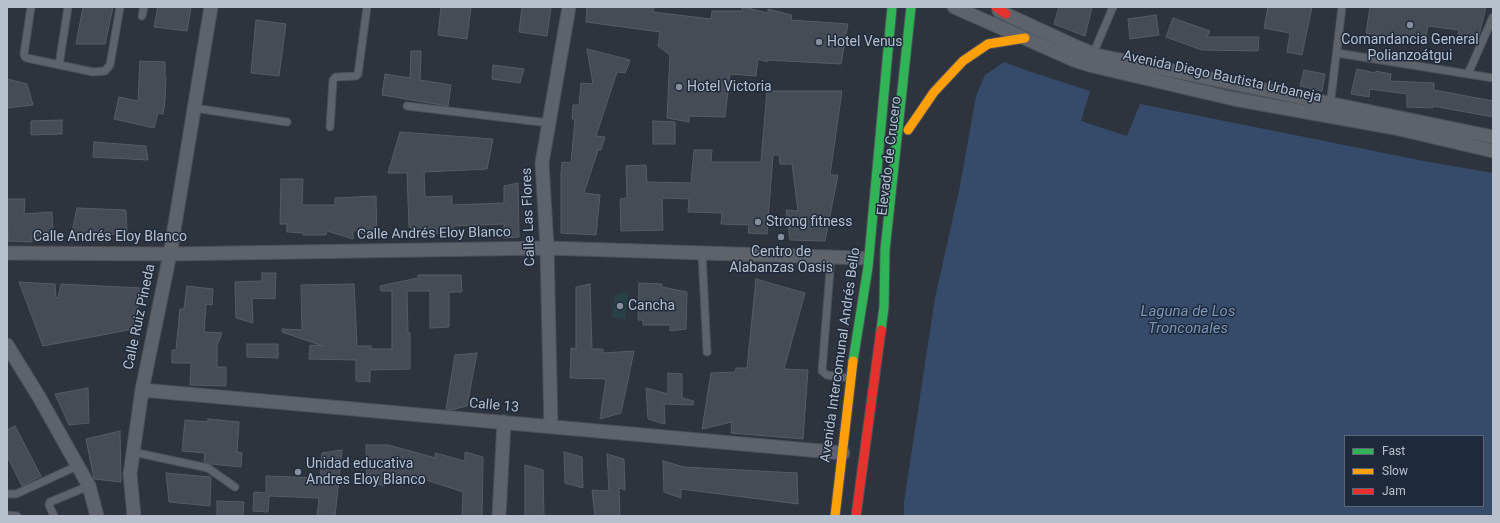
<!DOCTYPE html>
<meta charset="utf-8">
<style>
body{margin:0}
#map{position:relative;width:1500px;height:523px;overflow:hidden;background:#2d343e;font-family:Roboto,sans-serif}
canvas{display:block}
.frame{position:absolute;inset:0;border:8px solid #b8c0ce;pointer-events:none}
.legend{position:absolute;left:1344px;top:435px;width:140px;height:72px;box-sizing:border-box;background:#1e2a3b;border:1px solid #5c6676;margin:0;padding:5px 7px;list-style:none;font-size:12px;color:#b8c0ce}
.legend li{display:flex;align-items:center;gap:8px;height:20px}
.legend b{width:20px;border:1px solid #5c6676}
</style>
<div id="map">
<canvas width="1500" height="523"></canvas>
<div class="frame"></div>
<ul class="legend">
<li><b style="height:5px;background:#30b455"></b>Fast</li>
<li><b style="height:5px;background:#ff9f0a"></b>Slow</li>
<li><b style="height:5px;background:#e5322d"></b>Jam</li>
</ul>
</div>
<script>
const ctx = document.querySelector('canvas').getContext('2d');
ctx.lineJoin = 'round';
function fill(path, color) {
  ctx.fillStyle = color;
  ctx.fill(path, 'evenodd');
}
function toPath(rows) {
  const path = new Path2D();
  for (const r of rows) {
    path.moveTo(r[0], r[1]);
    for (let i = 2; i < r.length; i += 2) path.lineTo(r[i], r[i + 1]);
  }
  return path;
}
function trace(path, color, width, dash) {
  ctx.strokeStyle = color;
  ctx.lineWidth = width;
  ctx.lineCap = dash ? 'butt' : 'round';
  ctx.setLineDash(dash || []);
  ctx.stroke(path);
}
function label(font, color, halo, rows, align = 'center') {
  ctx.font = font + ' Roboto,sans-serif';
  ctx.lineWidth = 3;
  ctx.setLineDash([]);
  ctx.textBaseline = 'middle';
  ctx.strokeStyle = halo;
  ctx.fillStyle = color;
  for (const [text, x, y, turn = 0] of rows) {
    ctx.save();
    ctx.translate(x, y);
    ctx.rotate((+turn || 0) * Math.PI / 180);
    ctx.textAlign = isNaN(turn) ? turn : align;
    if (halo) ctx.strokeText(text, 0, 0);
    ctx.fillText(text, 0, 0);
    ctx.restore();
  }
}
fill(toPath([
 [628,291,625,319,612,318,615,295]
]), '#284146');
fill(toPath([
 [1004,62,1028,71,1090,91,1081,121,1127,136,1140,104,1429,162,1493,173,1493,516,904,516,904,502,935,298,959,191,976,96,985,75],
 [1345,436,1483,436,1483,506,1345,506]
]), '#364b6a');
const building = toPath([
 [83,7,113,7,105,44,76,44,83,7],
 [158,7,191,7,187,31,154,27,158,7],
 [441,7,471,7,467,39,438,35,441,7],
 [522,7,551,7,547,36,519,32,522,7],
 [587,7,654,7,653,12,711,19,712,11,742,11,742,7,744,7,768,13,768,9,792,15,791,20,848,24,841,64,767,60,767,62,758,59,756,76,730,74,725,117,689,116,689,122,667,118,670,55,658,46,660,32,586,22,587,7],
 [1059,7,1092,7,1085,36,1054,24,1059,7],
 [1268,7,1312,7,1302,55,1287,52,1290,33,1264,28,1268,7],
 [1370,7,1486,7,1478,39,1458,34,1459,30,1428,26,1425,42,1366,33,1370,7],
 [1156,15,1159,35,1130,39,1128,19,1156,15],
 [1173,18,1210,31,1207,37,1259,37,1258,51,1202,50,1166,37,1173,18],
 [256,20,286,24,279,76,251,73,256,20],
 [587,49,630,60,625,73,617,72,596,136,605,137,601,150,598,150,584,193,600,195,596,235,561,233,561,173,562,162,571,163,575,119,572,119,573,105,579,105,581,83,593,84,587,49],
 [411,51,421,51,420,80,451,85,448,106,382,95,385,74,410,78,411,51],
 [140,61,165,62,165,77,166,77,165,101,163,114,158,113,154,128,114,119,119,97,138,101,140,61],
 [493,65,524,69,520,83,492,79,493,65],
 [1357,69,1375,73,1376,71,1391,74,1390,81,1434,83,1434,90,1493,101,1493,117,1433,106,1433,108,1407,107,1407,94,1370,89,1369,97,1351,94,1357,69],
 [1304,70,1325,74,1322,91,1300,86,1304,70],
 [7,79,27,84,33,105,7,108,7,79],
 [767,91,842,91,830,175,838,175,825,241,790,240,786,210,798,211,792,164,780,164,779,155,773,155,767,234,748,233,749,225,721,224,722,213,688,212,689,199,662,198,663,230,621,231,620,199,627,198,626,166,646,165,647,182,691,183,694,150,712,150,711,162,761,162,767,91],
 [62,120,62,134,31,135,31,121,62,120],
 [653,121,675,122,675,144,653,144,653,121],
 [400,132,493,139,487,169,424,172,425,197,452,196,452,205,504,203,504,186,518,183,519,237,504,238,504,224,453,226,453,238,426,230,426,233,409,227,407,173,388,173,400,132],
 [94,142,146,146,148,160,93,157,94,142],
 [281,179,303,179,302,205,335,205,335,198,376,196,377,238,353,230,353,239,327,231,326,235,303,235,303,233,287,232,287,224,280,224,281,179],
 [7,199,25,199,24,214,52,212,53,235,32,236,32,242,8,241,7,199],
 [77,208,126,210,127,235,72,232,77,208],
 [262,273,276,273,275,299,252,298,253,323,236,318,235,282,262,281,262,273],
 [418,275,461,275,462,292,449,292,449,327,430,328,430,291,407,291,408,333,410,333,410,369,370,370,370,382,356,381,356,360,309,359,310,345,323,346,282,332,282,329,302,330,301,285,354,284,357,346,371,346,371,349,392,349,392,291,381,291,380,286,418,278,418,275],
 [756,279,805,293,784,369,808,370,803,439,731,433,732,422,702,429,711,373,735,372,736,368,747,368,756,279],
 [19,282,55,284,56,298,58,298,61,284,141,288,134,329,43,346,19,282],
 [639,283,662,284,662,287,687,292,686,329,670,331,670,325,643,325,643,320,638,320,639,283],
 [590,284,592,349,603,349,603,353,634,351,621,413,600,419,606,379,570,378,571,348,576,349,576,287,590,284],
 [187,286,213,289,212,305,206,304,204,332,222,333,217,346,217,367,226,367,226,386,190,385,191,363,172,363,172,350,176,350,180,309,184,309,187,286],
 [247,344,278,344,278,358,247,357,247,344],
 [477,353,467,406,451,410,446,409,455,355,477,353],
 [668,373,682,374,682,398,694,401,693,405,664,404,665,424,648,419,646,388,668,394,668,373],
 [88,388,89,423,69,425,55,394,88,388],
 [208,419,239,422,237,452,242,453,241,467,211,464,204,462,205,453,182,451,185,420,208,422,208,419],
 [15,426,41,476,22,486,7,456,7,430,15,426],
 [120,431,121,482,94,479,86,439,120,431],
 [366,445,388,445,436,458,435,453,465,461,465,452,483,457,482,516,462,516,463,492,420,478,420,485,384,473,385,486,367,481,366,445],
 [342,450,335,516,317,516,319,498,269,496,268,512,253,511,254,492,266,493,266,476,320,478,322,453,342,450],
 [564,452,582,457,583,488,565,483,564,452],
 [607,454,624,459,625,490,619,488,620,516,595,516,592,490,609,491,607,454],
 [663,461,684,467,797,473,798,504,681,489,681,498,664,492,663,461],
 [525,465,543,470,544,516,525,516,525,465],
 [166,473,211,477,210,506,169,502,166,473],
 [217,501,244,502,243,516,217,516,217,501]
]);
fill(building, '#464c55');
trace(building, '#555c65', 1);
const lane = toPath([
 [31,7,24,54,25,57,27,58,93,72,105,71,110,65,120,7],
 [142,16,144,7],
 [1337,53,1493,78],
 [1093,54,1113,7],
 [59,65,68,7],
 [1468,74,1493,17],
 [407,106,549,123],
 [1330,106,1342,7],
 [194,108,287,122],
 [330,127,333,80,336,77,356,76,358,74,367,7],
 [702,253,707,352],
 [831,258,822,371,827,375,849,378],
 [133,452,208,468,235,487],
 [7,494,16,494,77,466],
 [7,515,17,516],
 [54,516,49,505,50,502,89,486]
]);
const street = toPath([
 [954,7,1074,60,1093,66,1234,99,1395,128,1493,151],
 [999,11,1079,48,1096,55,1493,137],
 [7,253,170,254,547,248,861,258],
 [7,345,39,397,89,486,97,516],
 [142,390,843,453],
 [551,427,547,248,542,163,569,7],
 [134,516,130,474,142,390,170,254,211,7],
 [499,516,504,422]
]);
const fast = toPath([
 [881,330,884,307,885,250,911,7],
 [853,361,868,267,892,7]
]);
const slow = toPath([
 [908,130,934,92,963,61,988,44,1025,38],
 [835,516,853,361]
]);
const jam = toPath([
 [996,7,1006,14],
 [856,516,881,330]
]);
trace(lane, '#4b5058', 9);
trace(street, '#4b5058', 15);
trace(fast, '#4b5058', 11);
trace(slow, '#4b5058', 11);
trace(jam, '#4b5058', 11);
trace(lane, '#5e636b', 7);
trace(street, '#5e636b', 13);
trace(fast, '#30b455', 9);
trace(slow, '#ff9f0a', 9);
trace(jam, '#e5322d', 9);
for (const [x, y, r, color] of [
 [1410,25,4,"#878f9c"],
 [819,42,4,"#878f9c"],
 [679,87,4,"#878f9c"],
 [758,222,4,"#878f9c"],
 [781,237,4,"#878f9c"],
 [620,306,4,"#878f9c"],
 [298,472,4,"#878f9c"]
]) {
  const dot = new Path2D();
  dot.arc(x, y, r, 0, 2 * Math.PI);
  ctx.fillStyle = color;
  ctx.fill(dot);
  trace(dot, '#1e2a3b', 1.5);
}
label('14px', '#b8c0ce', '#1e2a3b', [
 ["Comandancia General",1410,40,"center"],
 ["Polianzoátgui",1410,56,"center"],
 ["Hotel Venus",827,42],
 ["Hotel Victoria",687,87],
 ["Strong fitness",766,222],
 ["Centro de",781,252,"center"],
 ["Alabanzas Oasis",781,268,"center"],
 ["Cancha",628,306],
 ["Unidad educativa",306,464],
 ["Andres Eloy Blanco",306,480]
], 'left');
label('14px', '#b8c0ce', '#1e2a3b', [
 ["Avenida Diego Bautista Urbaneja",1222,77,12],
 ["Elevado de Crucero",890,156,-83],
 ["Calle Las Flores",529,217,-92],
 ["Calle Andrés Eloy Blanco",434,234,-1],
 ["Calle Andrés Eloy Blanco",110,237],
 ["Calle Ruiz Pineda",140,317,-78],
 ["Avenida Intercomunal Andrés Bello",841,355,-82],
 ["Calle 13",494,406,5]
]);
label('italic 15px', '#7c95b8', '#1e2a3b', [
 ["Laguna de Los",1188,312],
 ["Tronconales",1188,329]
]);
</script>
